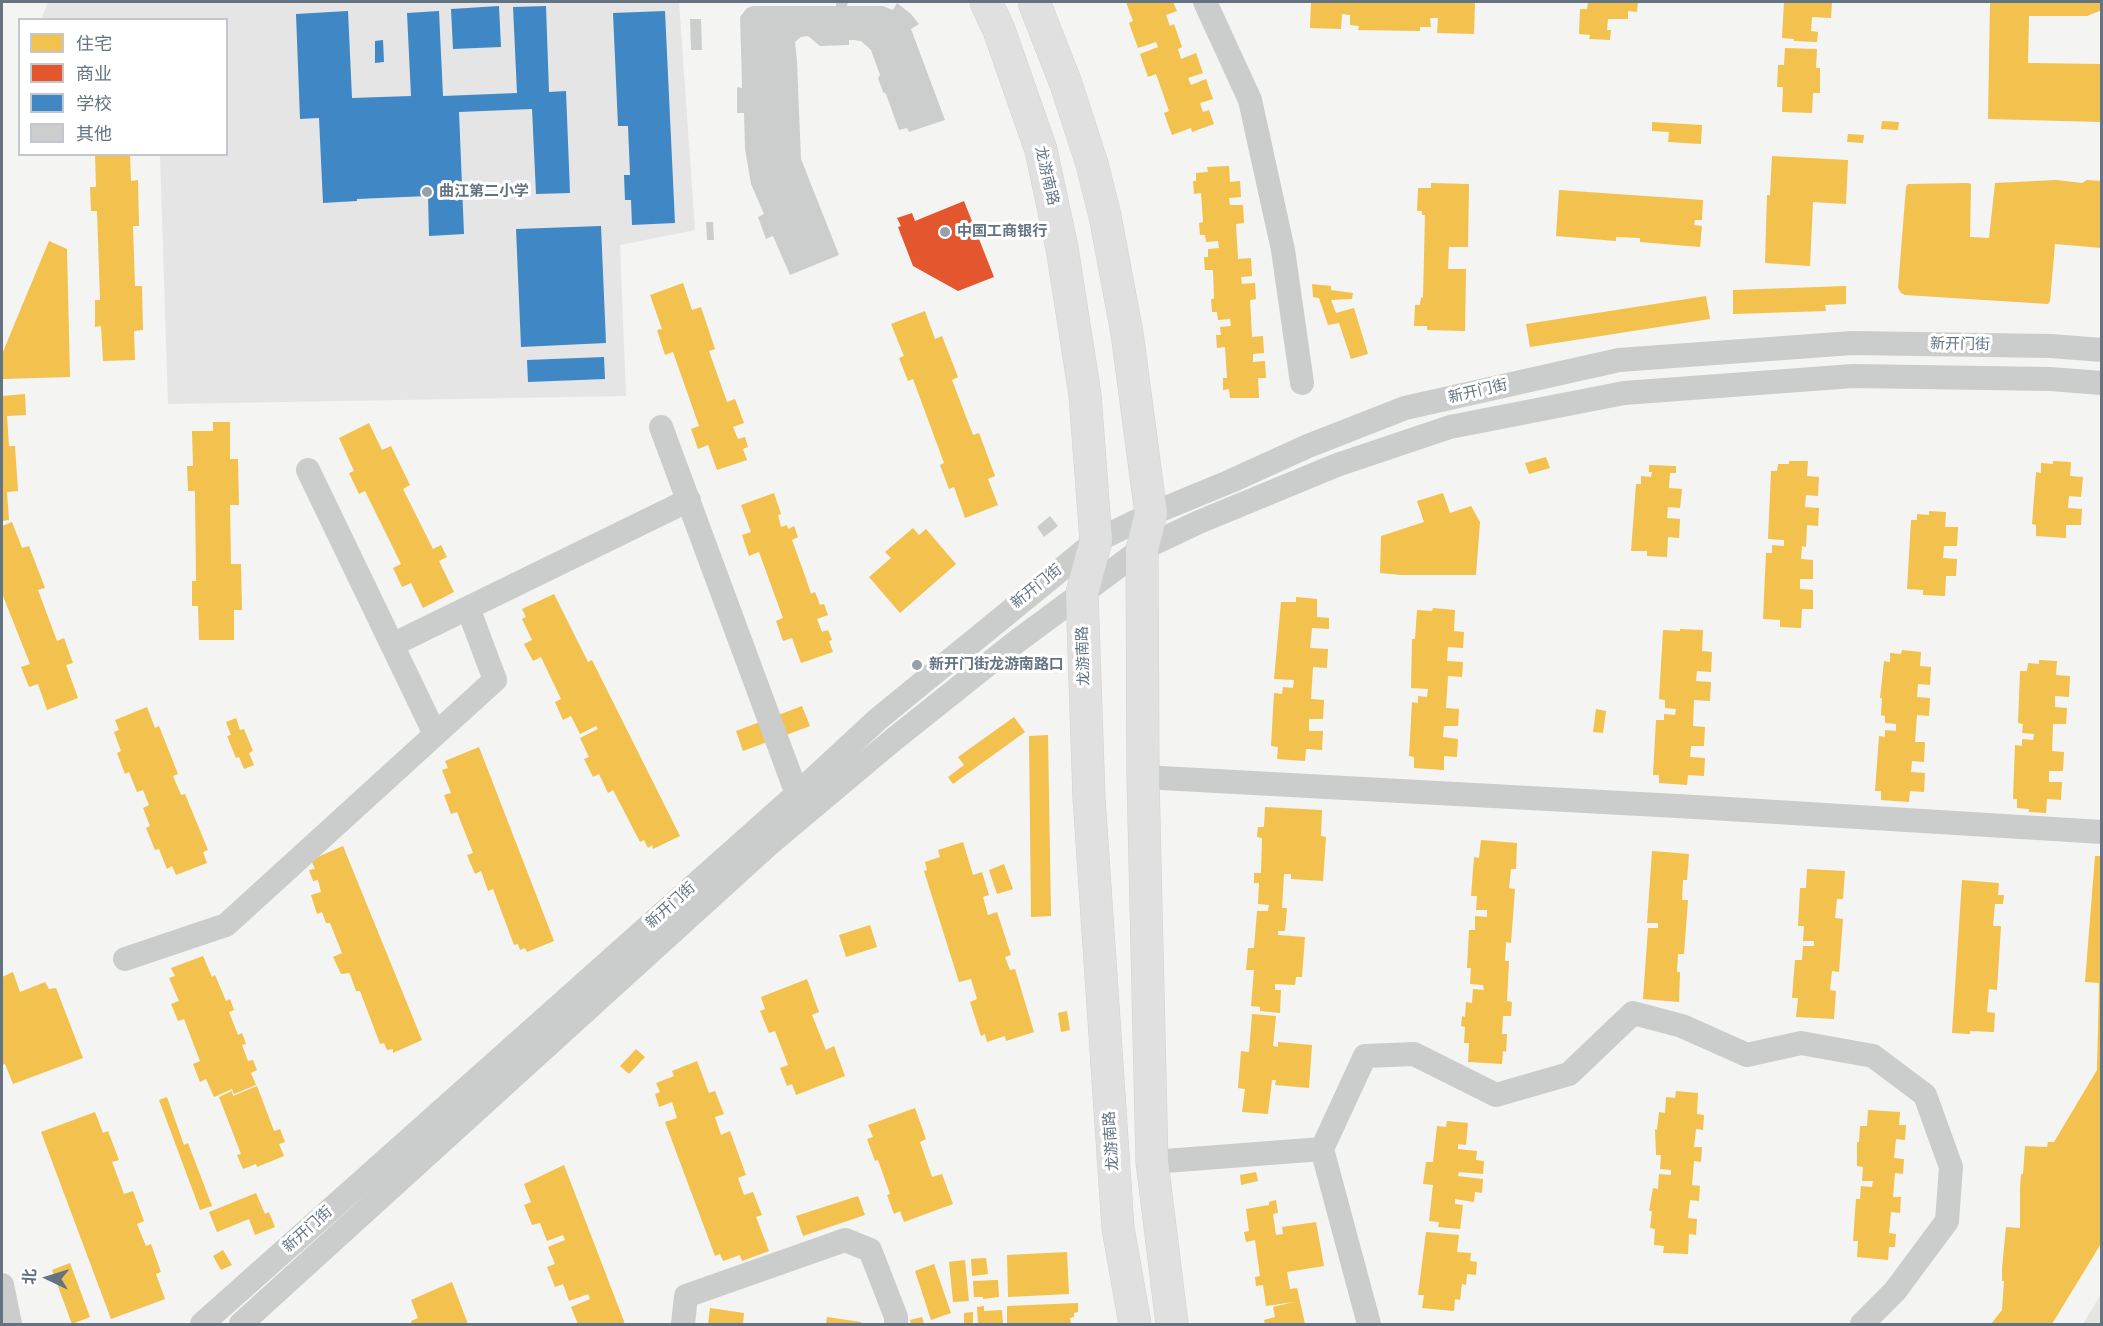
<!DOCTYPE html>
<meta charset="utf-8">
<style>
body{margin:0}
#map{position:relative;width:2103px;height:1326px;overflow:hidden;background:#f4f4f2;font-family:Poppins,"Noto Sans SC",sans-serif}
canvas{display:block}
.frame{position:absolute;inset:0;border:3px solid #637382;pointer-events:none}
.legend{position:absolute;left:18px;top:18px;width:210px;height:138px;box-sizing:border-box;background:#fff;border:2px solid #c1c7cd;margin:0;padding:8px 10px;list-style:none;font-size:18px;color:#637382}
.legend li{display:flex;align-items:center;gap:12px;height:30px}
.legend b{width:30px;border:2px solid #c1c7cd}
.north{position:absolute;left:18px;top:1248px;width:60px;height:60px;-webkit-text-stroke:4px #fff;paint-order:stroke;rotate:274deg;font-size:16px;font-weight:700;line-height:24px;text-align:center;color:#637382}
.north::after{content:'';display:block;margin:auto;width:21px;height:27px;background:#637382;clip-path:polygon(50% 0,100% 100%,50% 72%,0 100%)}
</style>
<div id="map">
<canvas width="2103" height="1326"></canvas>
<div class="frame"></div>
<ul class="legend">
<li><b style="height:16px;background:#f2c14e"></b>住宅</li>
<li><b style="height:16px;background:#e4572e"></b>商业</li>
<li><b style="height:16px;background:#3f88c5"></b>学校</li>
<li><b style="height:16px;background:#cccece"></b>其他</li>
</ul>
<div class="north">北</div>
</div>
<script>
const ctx = document.querySelector('canvas').getContext('2d');
ctx.lineJoin = 'round';
function fill(path, color) {
  ctx.fillStyle = color;
  ctx.fill(path, 'evenodd');
}
function toPath(rows) {
  const path = new Path2D();
  for (const r of rows) {
    path.moveTo(r[0], r[1]);
    for (let i = 2; i < r.length; i += 2) path.lineTo(r[i], r[i + 1]);
  }
  return path;
}
function trace(path, color, width, dash) {
  ctx.strokeStyle = color;
  ctx.lineWidth = width;
  ctx.lineCap = dash ? 'butt' : 'round';
  ctx.setLineDash(dash || []);
  ctx.stroke(path);
}
function label(font, color, halo, rows, align = 'center') {
  ctx.font = font + ' Poppins,"Noto Sans SC",sans-serif';
  ctx.lineWidth = 6;
  ctx.setLineDash([]);
  ctx.textBaseline = 'middle';
  ctx.strokeStyle = halo;
  ctx.fillStyle = color;
  for (const [text, x, y, turn = 0] of rows) {
    ctx.save();
    ctx.translate(x, y);
    ctx.rotate((+turn || 0) * Math.PI / 180);
    ctx.textAlign = isNaN(turn) ? turn : align;
    if (halo) ctx.strokeText(text, 0, 0);
    ctx.fillText(text, 0, 0);
    ctx.restore();
  }
}
fill(toPath([
 [48,2,679,2,695,230,620,245,626,396,168,404,160,155,226,154,226,20,41,20]
]), '#e4e5e4');
fill(toPath([
 [2101,1294,2101,1324,2083,1324]
]), '#e3e7e0');
fill(toPath([
 [1126,2,1173,2,1177,11,1166,15,1170,26,1174,24,1182,47,1178,49,1181,59,1196,53,1203,73,1188,78,1191,85,1206,79,1213,99,1200,103,1203,112,1209,110,1214,124,1192,132,1191,128,1172,135,1164,113,1169,111,1156,74,1148,77,1140,54,1158,47,1156,42,1138,48,1129,23,1133,21],
 [1311,2,1475,2,1474,34,1437,33,1438,18,1430,18,1431,27,1420,27,1420,31,1358,30,1359,26,1350,25,1350,15,1342,14,1341,29,1310,28],
 [1588,2,1638,2,1637,12,1628,11,1628,19,1608,19,1607,30,1611,30,1610,40,1589,39,1590,35,1579,34,1580,9,1587,9],
 [1784,2,1832,2,1831,18,1812,17,1811,31,1818,32,1817,42,1794,41,1794,39,1782,38],
 [1990,2,2102,2,2102,10,2087,16,2029,16,2028,63,2102,64,2102,122,1988,119],
 [1785,48,1817,49,1816,68,1820,68,1820,93,1813,93,1812,113,1782,112,1783,87,1777,87,1778,65,1784,65],
 [1882,121,1899,122,1898,130,1881,129],
 [1652,122,1702,125,1701,144,1668,142,1669,132,1652,131],
 [1848,134,1864,135,1863,143,1847,142],
 [95,154,130,154,131,181,138,180,139,226,133,226,135,286,142,286,143,330,134,331,135,360,103,361,101,326,95,327,95,300,100,300,97,211,91,211,90,187,96,187],
 [1772,156,1848,160,1846,204,1813,202,1810,266,1765,263,1767,195,1770,195],
 [1229,166,1230,182,1240,181,1241,197,1229,198,1230,205,1243,205,1244,223,1236,224,1238,259,1251,258,1252,276,1241,277,1242,284,1255,283,1256,299,1250,300,1252,337,1263,336,1264,353,1253,354,1253,362,1265,361,1266,378,1258,378,1259,398,1230,398,1229,389,1223,390,1223,378,1227,378,1225,347,1217,348,1216,335,1221,335,1220,327,1231,326,1230,319,1218,320,1217,312,1212,312,1211,299,1214,299,1213,270,1205,270,1204,257,1208,257,1208,249,1219,248,1218,241,1206,242,1205,235,1200,235,1199,223,1203,222,1201,193,1194,194,1193,181,1196,181,1196,173,1208,172,1207,167],
 [2057,180,2082,183,2087,180,2102,181,2102,248,2055,244,2050,301,2048,304,1905,295,1901,293,1898,288,1906,187,1908,184,1968,183,1971,184,1970,237,1989,238,1995,183],
 [1431,183,1469,184,1468,247,1449,247,1448,269,1466,269,1465,331,1427,330,1427,326,1414,326,1415,305,1420,305,1421,297,1423,298,1425,215,1422,215,1422,211,1417,211,1418,188,1431,188],
 [1559,190,1703,200,1702,220,1695,220,1694,225,1702,226,1700,247,1640,242,1640,238,1616,237,1616,241,1556,236],
 [49,241,67,249,70,377,3,379,2,354],
 [683,283,692,310,701,307,715,349,709,351,727,402,735,399,744,423,733,427,738,439,745,437,748,447,743,449,747,460,717,470,708,445,698,449,691,429,699,426,673,352,665,355,657,330,662,329,650,295],
 [1312,284,1331,286,1331,290,1353,293,1352,299,1331,300,1336,313,1354,308,1368,354,1351,359,1339,323,1328,325,1319,298,1313,297],
 [1846,286,1846,304,1825,305,1826,311,1733,314,1733,290],
 [1706,296,1710,319,1530,347,1526,324],
 [925,311,935,339,942,336,958,377,952,380,973,435,979,433,995,476,988,479,998,505,965,518,954,487,949,489,940,465,944,463,913,379,908,381,899,358,904,356,891,324],
 [25,394,26,415,7,416,9,446,15,446,18,491,7,492,9,520,2,521,2,396],
 [213,422,230,422,230,459,238,459,239,505,230,505,231,564,241,564,242,610,234,610,234,640,199,640,198,606,192,606,192,581,196,581,195,491,188,491,187,466,193,466,192,431,213,431],
 [369,423,382,450,391,446,410,485,403,489,433,549,441,545,447,557,439,561,454,592,423,608,411,583,402,587,393,568,401,564,365,491,359,494,349,473,354,471,339,438],
 [1546,457,1550,468,1529,474,1525,463],
 [1789,461,1808,461,1807,476,1819,477,1818,496,1806,495,1805,507,1819,508,1818,526,1807,525,1806,547,1802,546,1801,559,1813,560,1813,579,1800,579,1800,589,1813,590,1813,609,1802,609,1801,628,1780,627,1780,620,1763,619,1766,553,1772,553,1772,545,1784,546,1784,540,1768,539,1771,471,1777,471,1778,464,1789,464],
 [2053,461,2071,462,2070,476,2083,477,2081,497,2069,496,2068,508,2082,509,2081,525,2066,525,2066,538,2036,536,2036,525,2032,524,2036,472,2041,473,2041,463,2053,464],
 [1649,465,1676,466,1676,473,1670,473,1669,488,1682,489,1680,508,1668,507,1667,518,1680,519,1679,538,1668,537,1667,557,1647,556,1647,551,1631,551,1636,484,1641,484,1641,476,1651,477,1652,472,1649,472],
 [774,493,781,514,778,515,781,527,787,525,788,529,794,526,798,537,792,540,804,573,811,594,815,592,820,605,824,604,828,615,817,619,822,632,828,630,832,640,829,641,833,652,801,663,792,638,783,641,776,621,783,618,759,552,749,556,742,535,751,532,741,505],
 [1443,493,1450,513,1471,506,1480,522,1476,575,1401,575,1380,573,1381,536,1424,522,1417,501],
 [1929,511,1946,512,1945,527,1958,527,1957,546,1944,546,1943,558,1957,559,1956,576,1946,576,1945,596,1923,595,1923,590,1907,589,1911,520,1917,520,1917,514,1929,515],
 [12,522,22,548,29,546,45,588,38,590,57,641,64,638,73,663,66,665,78,698,47,710,38,684,29,687,21,667,30,664,3,596,2,597,2,526],
 [913,528,919,535,926,529,956,564,900,613,869,577,891,558,885,552],
 [554,594,588,662,592,660,680,836,653,849,652,845,648,848,644,840,640,842,613,790,608,793,599,774,593,777,584,759,589,757,580,738,598,729,596,726,580,734,571,716,563,720,555,702,561,699,541,657,533,661,524,644,532,640,522,619,526,617,522,609],
 [1296,597,1317,599,1317,617,1329,618,1329,629,1312,628,1310,648,1328,649,1327,668,1313,667,1311,699,1324,700,1323,719,1309,719,1309,731,1323,731,1322,750,1306,749,1305,761,1277,759,1278,747,1271,746,1274,693,1282,694,1283,687,1293,688,1294,680,1274,679,1281,602,1296,602],
 [1433,608,1455,610,1454,631,1464,632,1463,648,1448,647,1447,661,1463,662,1462,677,1448,676,1446,708,1459,709,1458,726,1444,726,1443,737,1458,739,1457,757,1444,756,1444,770,1414,768,1414,757,1409,756,1412,702,1418,703,1418,696,1427,697,1428,689,1411,688,1412,639,1415,639,1417,610,1432,611],
 [1680,629,1703,630,1702,651,1712,652,1711,672,1697,671,1696,681,1711,682,1710,701,1694,700,1693,726,1705,727,1704,746,1691,746,1690,757,1705,758,1704,776,1688,775,1687,785,1659,783,1659,775,1653,775,1656,720,1664,720,1664,714,1675,715,1676,709,1665,708,1665,700,1659,699,1663,630,1680,631],
 [1902,650,1921,652,1920,666,1931,667,1930,685,1918,684,1917,697,1930,698,1929,716,1917,715,1915,742,1925,742,1924,762,1912,761,1911,772,1925,773,1924,792,1910,791,1909,802,1881,800,1881,791,1875,791,1879,736,1885,737,1885,730,1896,731,1896,724,1885,723,1885,716,1881,715,1882,698,1880,698,1884,661,1890,662,1890,653,1901,654],
 [2039,660,2057,661,2056,675,2070,676,2069,697,2055,696,2055,707,2067,708,2066,724,2053,724,2052,751,2064,752,2063,771,2049,771,2049,782,2062,782,2061,800,2047,799,2046,813,2029,812,2029,809,2017,808,2017,799,2013,799,2015,745,2022,746,2022,739,2033,740,2034,734,2022,733,2023,724,2018,723,2020,671,2027,671,2028,663,2039,664],
 [802,706,810,726,743,751,736,731],
 [147,707,155,728,159,726,178,774,173,776,181,795,185,794,208,850,203,852,207,863,176,875,172,866,167,869,159,849,155,850,146,828,150,826,143,808,149,805,143,790,137,792,129,772,125,774,117,753,121,751,114,732,119,730,115,720],
 [1596,709,1606,711,1603,733,1593,732],
 [1014,717,1025,732,953,784,948,777,964,765,958,757],
 [236,718,240,730,244,729,253,751,249,753,254,765,244,769,239,757,236,758,227,736,231,735,226,722],
 [1048,735,1051,916,1031,917,1029,736],
 [479,747,554,941,527,952,525,948,520,950,518,944,514,945,493,889,488,891,481,871,475,874,467,855,473,853,457,812,451,814,444,795,451,793,442,770,448,768,445,761],
 [1265,807,1322,810,1321,836,1326,837,1323,881,1291,879,1291,874,1284,874,1282,908,1287,908,1285,931,1278,931,1278,935,1305,937,1302,977,1296,977,1295,985,1275,984,1275,990,1281,990,1280,1013,1260,1011,1260,1007,1251,1006,1254,970,1246,970,1248,948,1254,948,1257,911,1268,911,1269,905,1258,904,1259,883,1254,883,1254,873,1261,873,1262,838,1257,837,1258,827,1264,827],
 [1481,840,1517,843,1516,869,1511,869,1509,888,1515,889,1511,943,1506,942,1505,961,1509,961,1507,1001,1512,1002,1511,1016,1503,1016,1502,1034,1507,1034,1506,1052,1503,1051,1502,1064,1468,1062,1469,1043,1464,1043,1465,1027,1461,1026,1462,1016,1465,1017,1466,1002,1472,1003,1473,989,1484,990,1483,985,1470,984,1471,968,1467,968,1469,930,1475,930,1475,916,1487,917,1487,910,1476,910,1477,896,1471,896,1474,857,1479,858],
 [963,842,973,875,982,872,989,895,983,897,988,915,997,912,1011,955,1005,957,1010,970,1015,969,1034,1032,1006,1041,1005,1036,987,1042,985,1034,981,1036,970,1002,977,999,971,979,959,982,924,871,927,870,925,862,940,857,938,850],
 [343,846,422,1040,393,1053,393,1049,387,1050,384,1043,380,1044,360,991,356,991,350,974,349,973,341,974,333,957,342,953,330,923,326,923,322,912,317,914,311,895,321,892,318,880,313,881,309,870,315,869,311,860],
 [1652,851,1689,854,1687,880,1683,880,1682,900,1688,900,1684,954,1678,954,1677,972,1680,972,1679,1002,1643,999,1648,928,1658,928,1658,923,1647,923],
 [2095,856,2102,856,2102,1242,2052,1324,1991,1324,2002,1310,2004,1281,2002,1281,2002,1268,2006,1227,2020,1228,2020,1188,2021,1174,2023,1174,2025,1146,2047,1147,2048,1142,2054,1142,2097,1070,2099,983,2085,982],
 [1004,864,1013,889,997,894,989,870],
 [1807,869,1845,871,1843,899,1837,899,1835,918,1843,919,1839,972,1832,971,1830,990,1836,991,1834,1019,1796,1017,1798,998,1792,998,1795,960,1802,960,1803,946,1814,946,1814,941,1803,941,1804,926,1798,926,1800,888,1806,888],
 [1962,880,1999,883,1998,895,2004,895,2003,904,1995,904,1993,926,2001,926,1997,990,1989,989,1987,1012,1995,1013,1994,1032,1970,1031,1970,1034,1952,1033],
 [870,925,877,947,846,957,839,935],
 [203,956,212,977,215,975,226,1001,230,999,234,1010,229,1012,238,1035,242,1033,246,1044,242,1045,248,1061,253,1060,257,1070,251,1073,256,1085,234,1094,232,1089,214,1097,206,1079,200,1082,193,1064,200,1061,184,1019,178,1021,171,1004,179,1001,169,978,175,976,171,968],
 [13,972,20,992,45,982,49,989,56,988,83,1058,13,1084,5,1064,2,1065,2,977],
 [807,979,819,1012,812,1015,826,1050,834,1046,845,1076,796,1095,792,1084,787,1086,780,1068,788,1065,775,1031,769,1033,760,1011,765,1009,761,997],
 [1067,1011,1070,1030,1061,1032,1058,1013],
 [1252,1014,1276,1016,1273,1046,1278,1047,1278,1042,1312,1045,1309,1088,1275,1085,1276,1080,1272,1080,1268,1114,1242,1112,1245,1089,1238,1088,1241,1051,1249,1052],
 [636,1049,645,1057,629,1074,620,1066],
 [697,1061,709,1093,715,1091,724,1114,715,1117,721,1135,730,1131,746,1175,738,1178,744,1195,753,1192,762,1215,756,1217,769,1251,742,1261,740,1255,723,1261,720,1254,715,1256,665,1122,677,1118,672,1102,659,1107,655,1094,660,1092,656,1083,674,1076,672,1071],
 [257,1086,274,1131,280,1129,285,1142,279,1144,284,1156,257,1167,256,1164,243,1169,237,1155,241,1154,219,1097,232,1091,233,1096],
 [1676,1091,1698,1093,1697,1114,1704,1115,1703,1130,1696,1129,1694,1147,1702,1147,1701,1162,1694,1161,1692,1185,1700,1186,1699,1201,1690,1200,1688,1218,1697,1219,1696,1235,1689,1234,1688,1254,1663,1253,1664,1246,1654,1245,1655,1229,1650,1228,1652,1211,1649,1211,1653,1188,1658,1189,1659,1174,1671,1175,1671,1170,1660,1169,1661,1155,1656,1155,1655,1129,1657,1130,1659,1112,1665,1113,1666,1097,1675,1098],
 [167,1097,184,1145,188,1143,212,1206,200,1210,159,1100],
 [915,1108,926,1139,920,1142,932,1177,942,1174,953,1204,904,1222,900,1211,894,1214,887,1195,890,1194,878,1160,875,1161,867,1139,873,1137,868,1125],
 [1868,1110,1900,1112,1899,1125,1906,1125,1905,1140,1896,1139,1894,1158,1904,1159,1903,1174,1895,1173,1893,1197,1901,1197,1900,1213,1891,1212,1889,1233,1896,1234,1895,1247,1889,1247,1888,1260,1857,1257,1858,1241,1853,1241,1856,1199,1860,1199,1861,1186,1872,1187,1873,1181,1862,1181,1863,1167,1857,1166,1857,1142,1859,1142,1860,1126,1867,1126],
 [95,1112,103,1133,108,1131,119,1160,112,1162,124,1194,133,1191,144,1221,137,1224,146,1246,151,1244,161,1272,156,1274,165,1299,111,1319,41,1132],
 [1447,1121,1468,1123,1466,1145,1458,1144,1458,1149,1477,1151,1476,1160,1484,1161,1483,1174,1459,1172,1458,1176,1483,1179,1482,1193,1475,1192,1474,1202,1455,1199,1455,1204,1463,1205,1460,1229,1438,1227,1439,1222,1429,1221,1433,1185,1423,1184,1426,1162,1433,1162,1437,1126,1446,1127],
 [564,1165,625,1324,578,1324,571,1307,590,1299,588,1294,569,1301,563,1284,555,1287,547,1267,555,1264,548,1247,565,1240,563,1235,547,1241,540,1223,532,1225,524,1205,531,1202,524,1184],
 [1256,1172,1258,1181,1241,1185,1240,1175],
 [256,1193,265,1214,269,1212,275,1227,255,1235,249,1219,217,1232,209,1212],
 [858,1196,865,1215,803,1236,796,1216],
 [1276,1200,1278,1213,1273,1214,1276,1235,1283,1234,1282,1227,1316,1222,1324,1266,1287,1272,1290,1289,1297,1288,1305,1324,1265,1324,1264,1320,1275,1317,1273,1307,1294,1302,1266,1306,1263,1285,1256,1286,1255,1277,1260,1276,1255,1240,1246,1242,1244,1232,1249,1231,1246,1209,1269,1205,1269,1202],
 [1426,1232,1459,1235,1457,1252,1471,1253,1470,1261,1477,1262,1476,1275,1467,1274,1466,1285,1462,1284,1460,1300,1455,1299,1454,1311,1422,1308,1424,1295,1418,1295],
 [223,1250,232,1265,221,1270,213,1256],
 [1067,1252,1069,1294,1008,1297,1007,1255],
 [986,1258,988,1274,972,1276,971,1259],
 [965,1260,969,1301,953,1302,949,1262],
 [70,1263,90,1317,72,1324,52,1270],
 [934,1264,951,1313,931,1320,915,1271],
 [998,1280,999,1297,983,1299,983,1297,974,1297,973,1281],
 [452,1282,468,1324,412,1324,411,1321,418,1318,411,1300],
 [1078,1303,1078,1312,1074,1313,1074,1317,1070,1318,1071,1324,1048,1324,1048,1323,1007,1324,1007,1306],
 [984,1306,984,1311,1002,1310,1003,1324,978,1324,977,1307],
 [710,1308,744,1313,743,1324,708,1324],
 [973,1312,973,1324,964,1324,964,1313],
 [827,1317,861,1322,861,1324,826,1324],
 [922,1317,924,1324,911,1324,910,1320]
]), '#f2c14e');
fill(toPath([
 [964,201,994,277,958,291,913,266,898,227,901,226,897,218,912,213,915,221]
]), '#e4572e');
fill(toPath([
 [499,6,501,47,453,49,451,9],
 [546,6,549,92,566,91,570,193,536,194,532,109,459,112,464,234,429,236,428,196,357,199,357,201,323,203,319,118,300,119,296,14,348,11,352,98,411,96,407,13,439,11,443,96,517,93,513,7],
 [665,11,675,223,632,225,631,200,625,200,624,175,630,175,628,126,618,126,613,13],
 [383,40,384,62,375,63,375,41],
 [601,226,606,343,521,347,516,229],
 [604,357,605,379,528,382,527,360]
]), '#3f88c5');
fill(toPath([
 [836,2,848,2,847,6,883,6,893,10,897,3,911,14,919,24,911,29,945,120,909,132,907,128,899,130,886,94,883,92,878,78,880,75,871,50,861,41,854,40,849,40,849,45,820,46,808,36,801,37,795,42,797,61,801,159,839,255,790,275,773,236,766,239,758,217,764,214,751,184,745,149,744,113,737,113,737,87,742,88,742,83,740,17,747,8,753,6,836,6],
 [690,19,701,19,702,50,691,50],
 [706,222,713,222,714,240,707,240],
 [1050,516,1058,526,1044,537,1037,527]
]), '#cccece');
const major = toPath([
 [986,2,999,30,1041,150,1062,248,1085,395,1096,541,1082,593,1089,798,1118,1228,1135,1324],
 [1034,2,1066,84,1092,164,1105,216,1127,333,1151,514,1142,549,1143,777,1152,1162,1172,1324]
]);
trace(major, '#d1d2d1', 33);
trace(toPath([
 [1205,2,1250,100,1283,250,1302,383],
 [661,427,797,794],
 [308,470,435,734],
 [392,645,689,500],
 [1143,777,1695,807,2102,832],
 [125,959,226,925,495,680,468,608],
 [1152,1162,1322,1149],
 [2,1285,10,1324],
 [202,1324,797,794,878,719,1096,541,1151,514,1231,481,1308,446,1405,408,1619,360,1852,343,2051,346,2102,350],
 [241,1324,768,845,893,740,1016,642,1142,549,1199,522,1337,465,1450,427,1624,393,1853,376,2050,379,2102,383],
 [683,1324,686,1296,845,1240,870,1250,896,1317,896,1324],
 [1369,1324,1322,1149,1365,1056,1414,1054,1496,1095,1569,1074,1633,1013,1682,1026,1747,1055,1801,1043,1873,1056,1925,1095,1951,1167,1947,1221,1895,1291,1862,1324]
]), '#cbcdcd', 24);
trace(major, '#e0e0e0', 32);
for (const [x, y, r, color] of [
 [427,192,6,"#96a0a9"],
 [945,232,6,"#96a0a9"],
 [917,665,6,"#96a0a9"]
]) {
  const dot = new Path2D();
  dot.arc(x, y, r, 0, 2 * Math.PI);
  ctx.fillStyle = color;
  ctx.fill(dot);
  trace(dot, '#fff', 2);
}
label('15px', '#637382', '#fff', [
 ["龙游南路",1046,176,77],
 ["新开门街",1960,345,1],
 ["新开门街",1478,392,-13],
 ["新开门街",1037,587,-39],
 ["龙游南路",1084,656,-92],
 ["新开门街",671,906,-42],
 ["龙游南路",1112,1141,-94],
 ["新开门街",308,1230,-42]
]);
label('bold 15px', '#637382', '#fff', [
 ["曲江第二小学",439,192],
 ["中国工商银行",957,232],
 ["新开门街龙游南路口",929,665]
], 'left');
</script>
